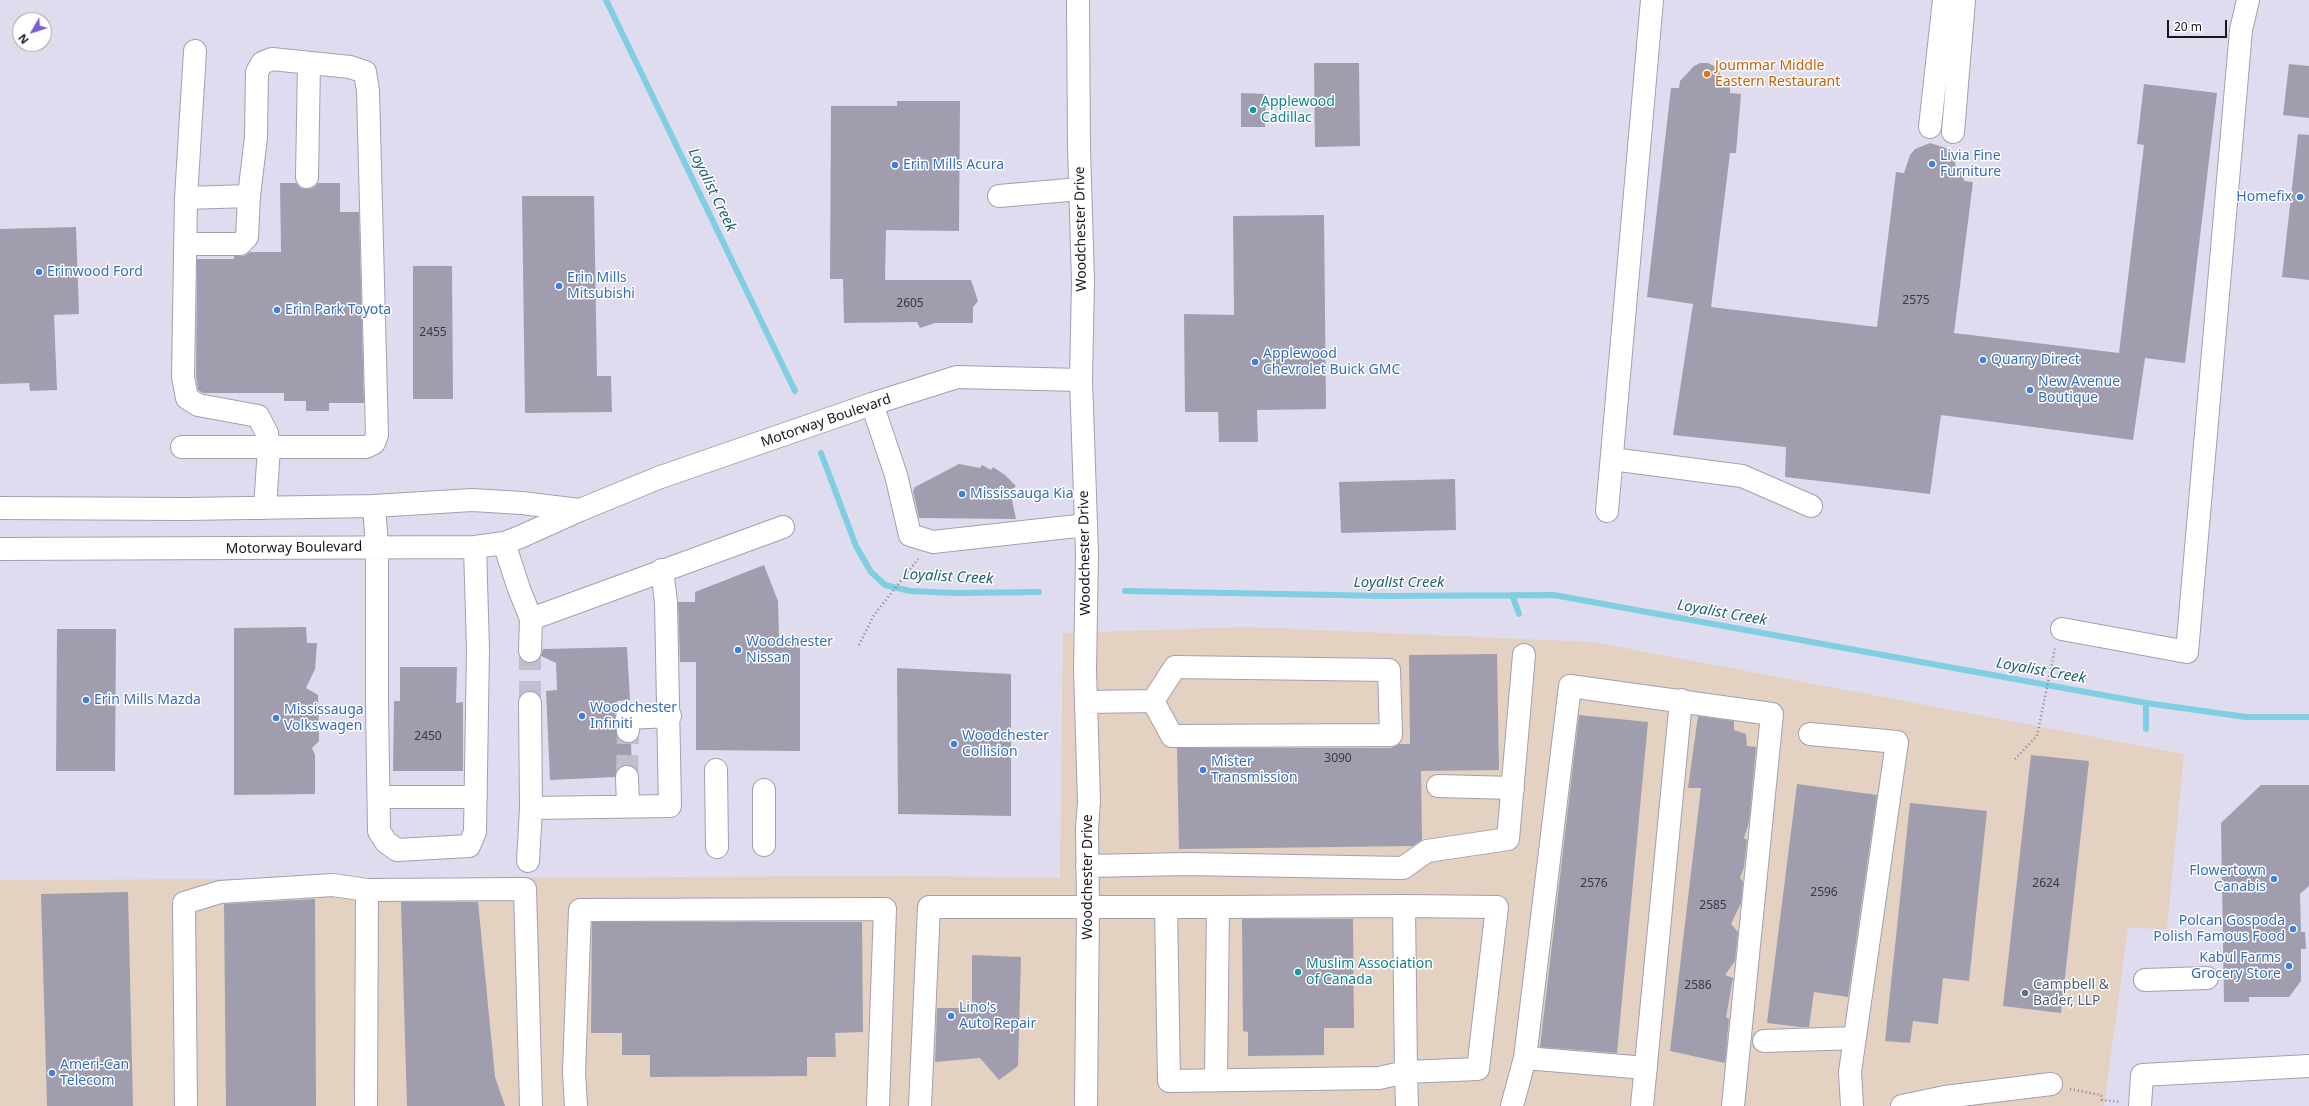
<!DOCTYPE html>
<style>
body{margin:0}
#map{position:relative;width:2309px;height:1106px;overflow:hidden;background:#e0dcef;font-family:"Noto Sans",sans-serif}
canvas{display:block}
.north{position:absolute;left:12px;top:12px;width:40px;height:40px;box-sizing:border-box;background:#fff;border:1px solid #a3a2a5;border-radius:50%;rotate:231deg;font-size:11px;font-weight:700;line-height:16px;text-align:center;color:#18161d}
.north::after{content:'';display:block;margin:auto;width:14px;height:18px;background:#785bd5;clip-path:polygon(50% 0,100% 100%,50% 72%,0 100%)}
.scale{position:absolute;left:2167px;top:20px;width:60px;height:18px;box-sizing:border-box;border:2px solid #18161d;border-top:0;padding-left:5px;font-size:12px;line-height:14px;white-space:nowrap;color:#18161d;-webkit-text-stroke:3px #fff;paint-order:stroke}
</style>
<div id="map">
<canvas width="2309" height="1106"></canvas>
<div class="north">N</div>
<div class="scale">20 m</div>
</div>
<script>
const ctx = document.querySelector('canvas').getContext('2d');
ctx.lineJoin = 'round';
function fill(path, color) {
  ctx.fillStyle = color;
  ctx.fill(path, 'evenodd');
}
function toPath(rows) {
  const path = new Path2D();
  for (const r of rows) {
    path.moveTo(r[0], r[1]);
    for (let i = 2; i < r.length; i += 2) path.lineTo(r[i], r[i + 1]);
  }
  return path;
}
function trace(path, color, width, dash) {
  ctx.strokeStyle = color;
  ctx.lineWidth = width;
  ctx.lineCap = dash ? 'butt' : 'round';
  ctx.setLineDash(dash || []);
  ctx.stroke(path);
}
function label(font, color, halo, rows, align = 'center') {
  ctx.font = font + ' "Noto Sans",sans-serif';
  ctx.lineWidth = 3;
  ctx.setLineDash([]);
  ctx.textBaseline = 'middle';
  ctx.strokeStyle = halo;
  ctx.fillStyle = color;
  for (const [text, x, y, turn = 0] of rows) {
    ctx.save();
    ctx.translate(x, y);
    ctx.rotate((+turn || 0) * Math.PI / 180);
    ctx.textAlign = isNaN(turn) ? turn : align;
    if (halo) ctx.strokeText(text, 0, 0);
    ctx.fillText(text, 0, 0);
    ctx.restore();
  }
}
fill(toPath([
 [1247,627,1593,642,2184,754,2167,929,2128,928,2104,1106,0,1106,0,880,907,876,1060,878,1063,633]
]), '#e3d2c1');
trace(toPath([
 [606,0,795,391],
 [821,453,856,546,871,572,885,585,910,591,955,593,1039,592],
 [1125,591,1385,596,1554,595,2146,703,2246,717,2309,717],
 [1512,595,1519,614],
 [2146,703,2146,729]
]), '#7fcee1', 6);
fill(toPath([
 [1314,63,1359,63,1360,146,1315,147],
 [1700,63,1708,63,1716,67,1725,82,1730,82,1730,93,1741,94,1736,153,1730,153,1711,307,1877,327,1896,172,1904,173,1910,155,1915,149,1930,143,1946,148,1955,161,1956,169,1963,171,1964,181,1973,182,1954,333,2119,353,2144,145,2137,144,2144,84,2217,93,2185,363,2145,358,2133,440,1941,415,1930,494,1785,477,1786,447,1673,435,1693,304,1647,297,1671,88,1679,88,1680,81,1694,66],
 [2289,64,2309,66,2309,118,2283,115],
 [1241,93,1266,94,1265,127,1241,127],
 [897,101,960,101,959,231,886,230,885,280,971,280,978,301,973,307,973,323,935,323,920,328,917,322,844,323,843,279,830,279,831,106,897,106],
 [2298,134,2309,135,2309,280,2282,277],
 [280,183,296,183,301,188,307,189,313,188,318,183,340,183,340,212,359,212,364,403,329,403,329,411,306,411,306,401,284,401,284,393,203,393,198,390,196,376,197,259,234,259,234,256,244,256,250,252,281,252],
 [522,196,594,196,597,376,611,376,612,412,525,413],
 [1324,215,1326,409,1257,410,1258,442,1219,442,1218,412,1185,412,1184,314,1234,315,1233,216],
 [76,227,79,314,54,315,57,390,30,391,29,383,0,384,0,229],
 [413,266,452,266,453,399,413,399],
 [959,464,980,468,982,465,991,470,993,467,1005,475,1016,486,1012,490,1017,497,1012,500,1016,519,919,518,913,491,915,487],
 [1455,479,1456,530,1341,533,1339,482],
 [764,565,778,601,779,637,800,638,800,751,696,750,696,662,680,662,678,602,695,602,695,592],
 [306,627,307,643,317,643,315,669,306,688,318,695,319,741,312,748,315,755,315,794,234,795,234,628],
 [57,629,116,629,115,771,56,771],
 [627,647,630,700,617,701,615,719,618,738,623,742,631,743,632,766,620,767,615,777,550,780,546,691,557,690,556,663,541,656,543,649],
 [1497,654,1499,770,1421,771,1422,840,1413,846,1179,849,1177,748,1391,748,1399,744,1410,744,1409,655],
 [400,667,457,667,456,703,463,702,463,771,393,771,394,701,400,701],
 [897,668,1011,674,1011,816,898,814],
 [1579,715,1648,722,1617,1053,1540,1047],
 [1698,716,1734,721,1734,730,1746,734,1747,746,1756,747,1749,822,1744,838,1747,840,1744,867,1740,878,1743,882,1741,903,1731,924,1738,932,1735,961,1725,975,1733,978,1726,1017,1729,1019,1725,1063,1670,1051,1701,788,1688,788],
 [2031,755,2089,761,2061,1013,2003,1006],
 [1797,784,1877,795,1848,997,1814,992,1809,1027,1800,1027,1767,1023],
 [2261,785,2309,785,2309,886,2300,894,2301,932,2305,932,2306,949,2301,949,2301,981,2289,997,2249,997,2249,1002,2224,1002,2221,823],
 [1910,803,1987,811,1969,981,1943,978,1938,1024,1913,1021,1910,1043,1885,1041],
 [128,892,133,1106,47,1106,41,894],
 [315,899,316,1106,226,1106,224,904],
 [401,902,478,902,495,1077,505,1106,407,1106],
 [1242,919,1353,919,1354,1028,1324,1028,1324,1055,1248,1056,1248,1032,1243,1031],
 [592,922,862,922,863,1032,835,1033,836,1057,807,1057,807,1076,650,1077,650,1055,622,1055,622,1033,591,1033],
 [972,955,1021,957,1018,1066,999,1080,980,1058,935,1062,937,1008,972,1008]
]), '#a09dae');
trace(toPath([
 [530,703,530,651],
 [627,777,628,731]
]), '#c2bed0', 22, [22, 11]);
const minor = toPath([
 [1078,0,1079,148,1083,282,1081,380,1087,553,1085,670,1089,801,1087,829,1088,907,1086,1106],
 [195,51,186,198,183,377,187,398,198,405,258,416,267,433,269,448,265,508],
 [1930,127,1944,0],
 [1953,132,1964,0],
 [307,177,309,63],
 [999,196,1080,189],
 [185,244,240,244,247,237,249,196],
 [872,404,896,475,910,535,933,542,1086,525],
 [182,447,366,447,374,443,377,435,368,91,365,72,350,67,272,59,262,63,257,72,256,137,249,196,186,198],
 [1612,459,1742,476,1811,506],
 [374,506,377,546,377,705,379,831,386,842,397,850,469,846,475,832,478,649,475,547],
 [0,508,185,509,374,506,472,500,522,503,579,510],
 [1607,511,1652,0],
 [504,543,519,589,531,619],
 [0,549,475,547,504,543,520,537,580,510,658,478,872,404,957,377,1081,380],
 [2062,629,2187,652,2241,30,2248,0],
 [530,651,531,619,783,527],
 [1086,702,1153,701,1175,667,1389,670,1391,735,1172,736,1153,701],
 [628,731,627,718,670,716],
 [1810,734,1897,742,1850,1072,1852,1106],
 [716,770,717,847],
 [627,777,628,806],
 [1438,786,1513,788],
 [379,797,476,797],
 [531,808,670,806,666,602,662,570],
 [764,845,764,790],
 [528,861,531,808,530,703],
 [1087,866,1187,864,1403,868,1427,851,1508,839,1524,655],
 [1218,907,1404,906],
 [2145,980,2207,978],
 [1764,1041,1855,1038],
 [1525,1058,1646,1068],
 [1216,1080,1218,907,1166,907,1169,1081,1379,1078,1406,1072,1478,1069,1497,907,1404,906,1406,1072,1407,1106],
 [186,1106,184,903,220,892,333,885,367,890],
 [366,1106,367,890,525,889,531,1106],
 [576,1106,574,1072,580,910,885,909,878,1106],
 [920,1106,929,907,1166,907],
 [1512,1106,1525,1058,1570,686,1772,714,1733,1106],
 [1642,1106,1681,700],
 [1902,1106,1945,1097,2051,1084],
 [2140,1106,2142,1075,2309,1066]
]);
trace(minor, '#a39fb1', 24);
trace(toPath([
 [859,645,874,615,918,559],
 [2015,759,2037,736,2055,648],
 [2070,1089,2101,1095,2102,1100,2120,1102]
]), '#84818f', 2.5, [1, 3]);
trace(minor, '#fff', 22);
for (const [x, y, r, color] of [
 [1707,74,4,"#e8710a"],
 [1253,110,4,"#0f9aa8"],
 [1932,164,4,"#3f7fe0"],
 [895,165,4,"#3f7fe0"],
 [2300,197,4,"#3f7fe0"],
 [39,272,4,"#3f7fe0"],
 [559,286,4,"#3f7fe0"],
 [277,310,4,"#3f7fe0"],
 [1983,360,4,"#3f7fe0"],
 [1255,362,4,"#3f7fe0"],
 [2030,390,4,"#3f7fe0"],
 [962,494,4,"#3f7fe0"],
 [738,650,4,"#3f7fe0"],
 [86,700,4,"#3f7fe0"],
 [582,716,4,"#3f7fe0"],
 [276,718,4,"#3f7fe0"],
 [954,744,4,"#3f7fe0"],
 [1203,770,4,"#3f7fe0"],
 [2274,879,4,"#3f7fe0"],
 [2293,929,4,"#3f7fe0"],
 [2289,966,4,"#3f7fe0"],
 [1298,972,4,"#0f9aa8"],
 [2025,993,4,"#5c6f8a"],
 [951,1016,4,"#3f7fe0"],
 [52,1073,4,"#3f7fe0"]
]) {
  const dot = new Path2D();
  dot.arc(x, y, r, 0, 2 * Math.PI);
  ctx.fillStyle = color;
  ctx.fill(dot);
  trace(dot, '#fff', 1.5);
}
label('12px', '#3a3841', null, [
 ["2575",1916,301],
 ["2605",910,304],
 ["2455",433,333],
 ["2450",428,737],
 ["3090",1338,759],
 ["2576",1594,884],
 ["2624",2046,884],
 ["2596",1824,893],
 ["2585",1713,906],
 ["2586",1698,986]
]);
label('14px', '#c56008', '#fff', [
 ["Joummar Middle",1715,66],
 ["Eastern Restaurant",1715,82]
], 'left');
label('14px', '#0d838f', '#fff', [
 ["Applewood",1261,102],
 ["Cadillac",1261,118],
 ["Muslim Association",1306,964],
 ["of Canada",1306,980]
], 'left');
label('14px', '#366cbe', '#fff', [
 ["Livia Fine",1940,156],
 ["Furniture",1940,172],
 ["Erin Mills Acura",903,165],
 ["Homefix",2292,197,"right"],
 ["Erinwood Ford",47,272],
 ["Erin Mills",567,278],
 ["Mitsubishi",567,294],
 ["Erin Park Toyota",285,310],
 ["Applewood",1263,354],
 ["Chevrolet Buick GMC",1263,370],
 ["Quarry Direct",1991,360],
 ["New Avenue",2038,382],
 ["Boutique",2038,398],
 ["Mississauga Kia",970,494],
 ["Woodchester",746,642],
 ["Nissan",746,658],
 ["Erin Mills Mazda",94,700],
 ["Woodchester",590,708],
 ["Infiniti",590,724],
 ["Mississauga",284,710],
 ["Volkswagen",284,726],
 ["Woodchester",962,736],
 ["Collision",962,752],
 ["Mister",1211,762],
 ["Transmission",1211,778],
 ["Flowertown",2266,871,"right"],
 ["Canabis",2266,887,"right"],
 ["Polcan Gospoda",2285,921,"right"],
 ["Polish Famous Food",2285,937,"right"],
 ["Kabul Farms",2281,958,"right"],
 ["Grocery Store",2281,974,"right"],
 ["Lino's",959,1008],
 ["Auto Repair",959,1024],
 ["Ameri-Can",60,1065],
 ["Telecom",60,1081]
], 'left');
label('14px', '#18161d', '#fff', [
 ["Woodchester Drive",1081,229,-91],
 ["Motorway Boulevard",826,421,-19],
 ["Motorway Boulevard",294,548,-1],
 ["Woodchester Drive",1085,553,-91],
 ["Woodchester Drive",1088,877,-90]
]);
label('14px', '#4e5e75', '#fff', [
 ["Campbell &",2033,985],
 ["Bader, LLP",2033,1001]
], 'left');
label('italic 15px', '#21616f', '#fff', [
 ["Loyalist Creek",712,190,64],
 ["Loyalist Creek",948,577,3],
 ["Loyalist Creek",1399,583],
 ["Loyalist Creek",1722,613,10],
 ["Loyalist Creek",2041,671,10]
]);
</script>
